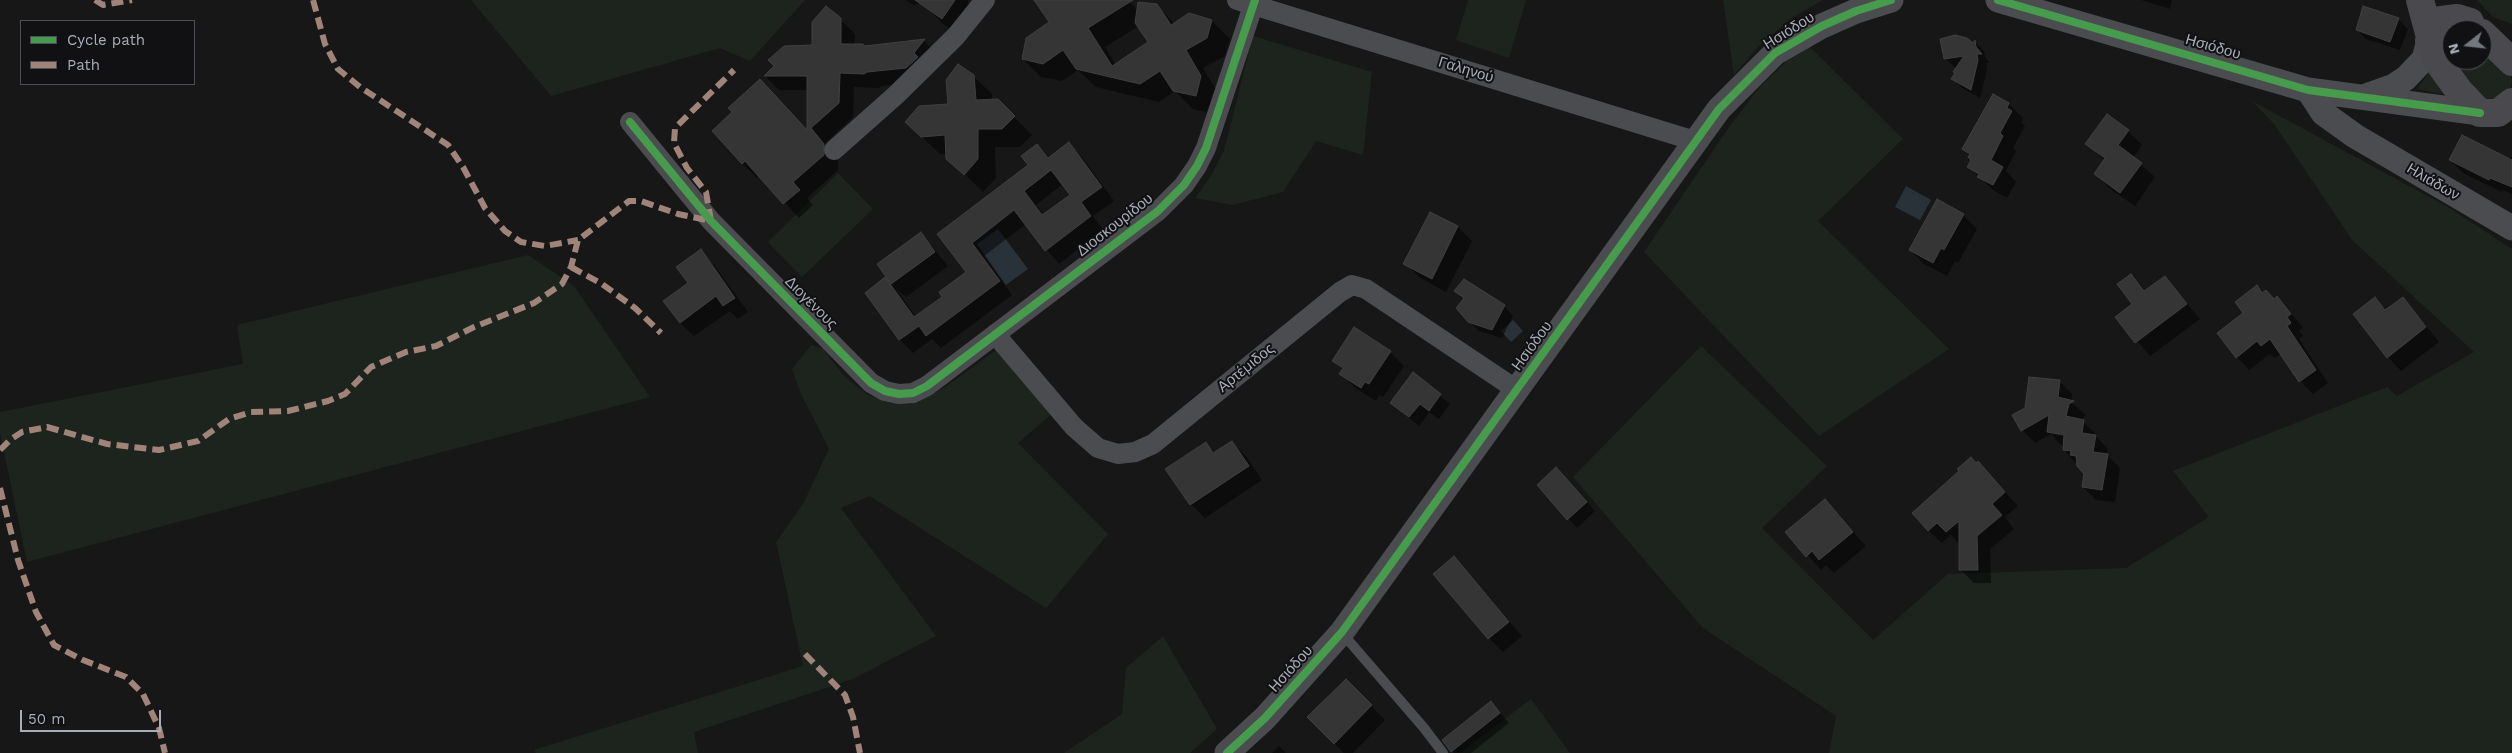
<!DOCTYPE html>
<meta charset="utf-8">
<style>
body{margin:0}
#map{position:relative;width:2512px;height:753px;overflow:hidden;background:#171717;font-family:"Work Sans",sans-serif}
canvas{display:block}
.legend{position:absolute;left:20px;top:20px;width:175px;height:65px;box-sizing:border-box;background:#111113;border:1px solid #4d4f55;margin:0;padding:6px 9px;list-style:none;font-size:15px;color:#a8adb8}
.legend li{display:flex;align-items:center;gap:10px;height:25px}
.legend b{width:25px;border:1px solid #4d4f55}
.north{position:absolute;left:2442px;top:20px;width:50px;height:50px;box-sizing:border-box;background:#111113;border:1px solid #4d4f55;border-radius:50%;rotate:254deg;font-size:14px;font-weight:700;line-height:20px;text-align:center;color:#a8adb8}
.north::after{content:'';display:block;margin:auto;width:18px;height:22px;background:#757880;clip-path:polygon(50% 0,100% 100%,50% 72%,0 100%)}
.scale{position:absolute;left:20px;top:710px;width:141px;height:22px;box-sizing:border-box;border:2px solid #a8adb8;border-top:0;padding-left:6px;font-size:15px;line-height:18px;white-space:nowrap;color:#a8adb8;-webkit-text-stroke:4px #111113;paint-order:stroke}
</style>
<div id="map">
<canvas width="2512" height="753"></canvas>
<ul class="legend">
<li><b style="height:6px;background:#469c4c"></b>Cycle path</li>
<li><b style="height:6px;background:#a18479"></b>Path</li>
</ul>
<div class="north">N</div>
<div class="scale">50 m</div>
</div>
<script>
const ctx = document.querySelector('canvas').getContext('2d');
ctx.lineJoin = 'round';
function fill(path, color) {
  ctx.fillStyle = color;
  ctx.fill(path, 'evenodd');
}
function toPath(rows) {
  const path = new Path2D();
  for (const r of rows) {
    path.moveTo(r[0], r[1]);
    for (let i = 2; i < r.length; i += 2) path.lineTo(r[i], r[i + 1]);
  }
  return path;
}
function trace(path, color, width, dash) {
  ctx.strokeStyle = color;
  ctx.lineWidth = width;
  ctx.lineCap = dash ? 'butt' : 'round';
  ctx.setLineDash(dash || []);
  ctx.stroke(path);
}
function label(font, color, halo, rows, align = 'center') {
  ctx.font = font + ' "Work Sans",sans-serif';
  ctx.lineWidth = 4;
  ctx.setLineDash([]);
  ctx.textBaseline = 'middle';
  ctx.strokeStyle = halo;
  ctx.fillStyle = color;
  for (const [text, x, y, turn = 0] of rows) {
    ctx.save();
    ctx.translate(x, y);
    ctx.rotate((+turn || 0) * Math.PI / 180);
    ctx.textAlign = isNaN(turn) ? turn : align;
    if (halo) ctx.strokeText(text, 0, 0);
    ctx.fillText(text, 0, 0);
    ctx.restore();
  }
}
fill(toPath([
 [471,0,805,0,750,61,720,48,551,96],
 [1468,0,1526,0,1509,58,1456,40],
 [1723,0,1823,0,1793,17,1759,46,1734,75],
 [2477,0,2512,0,2512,24,2493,17],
 [1253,36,1372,72,1363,155,1316,141,1283,192,1232,205,1195,198,1210,177,1224,151],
 [2482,45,2510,74,2512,81,2510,94,2499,102,2481,99,2452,60,2482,60],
 [1810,47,1903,139,1818,221,1949,349,1819,436,1644,252,1729,127,1759,88,1787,61],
 [2432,68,2459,97,2417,89],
 [2252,101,2448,207,2512,249,2512,753,1829,753,1836,716,1703,628,1573,477,1701,346,1827,466,1762,528,1873,640,1948,574,2126,568,2209,517,2173,471,2387,387,2397,396,2474,352,2353,241,2274,124],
 [838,173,873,209,802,277,768,242],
 [528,255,574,286,650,397,27,562,0,433,0,412,243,364,237,325],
 [811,345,823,349,844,376,868,395,889,401,930,395,945,387,1003,345,1055,411,1018,443,1108,534,1046,608,870,496,841,508,936,636,853,679,694,732,698,753,536,753,534,750,803,666,776,542,803,504,829,449,800,392,792,369],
 [1163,636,1217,729,1190,753,1064,753,1122,714,1126,668],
 [1531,699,1570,753,1460,753]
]), '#1d241e');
fill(toPath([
 [1906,186,1931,200,1920,220,1895,207],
 [998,229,1028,269,1006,285,977,244],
 [1513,320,1523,331,1511,342,1501,331]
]), '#2a3239');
fill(toPath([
 [906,0,968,0,972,20,961,36,942,23,923,3,913,5],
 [1037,0,1120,0,1130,3,1138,10,1156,5,1175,24,1212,21,1230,39,1225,56,1203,68,1219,95,1214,114,1193,109,1175,91,1159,102,1096,87,1078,70,1062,81,1041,77,1023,59,1051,22],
 [1139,26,1150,42,1116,65,1105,47],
 [2141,0,2172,0,2170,9],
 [840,19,855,34,855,45,865,47,924,41,938,55,921,82,882,86,879,88,854,87,853,117,825,143,838,160,838,170,807,198,813,205,799,218,760,175,757,178,742,163,713,131,808,132,808,90,779,90,765,76,814,47],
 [2398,19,2408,29,2400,50,2366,39,2357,30],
 [1975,42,1984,51,1985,57,1989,63,1986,63,1987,70,1980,98,1962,88,1953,79,1958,67,1954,67,1945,58],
 [973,76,992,94,992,101,997,100,1032,135,1020,147,995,147,996,178,983,192,948,158,947,154,940,154,906,122,949,105],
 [1993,96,2009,104,2023,118,2021,122,2025,126,2013,148,2016,151,2006,171,2016,182,2007,198,1993,190,1969,167,1972,160,1964,149],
 [2128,131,2142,145,2133,158,2155,177,2135,206,2109,188,2096,174,2105,161,2087,144],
 [1069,144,1082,157,1114,201,1093,216,1103,230,1059,264,1026,224,984,256,1012,295,941,348,932,339,913,353,900,340,866,293,885,279,895,286,879,264,921,233,948,266,906,297,896,289,916,317,944,297,968,272,939,234,1030,165,1037,146,1050,158],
 [1063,184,1071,195,1044,215,1036,205],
 [2510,157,2512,157,2512,194,2503,190,2502,192,2463,173,2450,160,2508,160],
 [1430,214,1458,227,1472,241,1446,292,1419,277,1405,263],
 [1963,215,1977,229,1958,263,1955,261,1947,276,1924,264,1910,250],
 [700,251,714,265,748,312,738,319,730,311,694,336,680,323],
 [2131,275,2146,291,2165,277,2200,319,2150,356,2117,317,2134,304],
 [2256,287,2263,294,2275,300,2277,298,2303,327,2299,331,2303,336,2299,339,2328,383,2313,394,2300,381,2281,354,2275,358,2270,354,2249,370,2237,357,2244,313],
 [1455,291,1504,306,1513,316,1502,338,1479,331,1469,321,1464,300],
 [2403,298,2439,342,2401,371,2388,357,2375,299,2387,310],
 [1390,352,1404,366,1383,397,1379,395,1376,401,1354,387,1341,374,1343,370,1333,361],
 [1413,374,1450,404,1439,419,1429,412,1419,426,1392,403],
 [2059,381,2072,394,2071,402,2086,415,2081,420,2096,434,2096,436,2108,449,2107,455,2120,468,2115,502,2096,500,2083,487,2086,474,2064,450,2065,445,2061,445,2051,434,2035,443,2022,430,2026,408],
 [1232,442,1246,456,1262,480,1205,518,1191,504,1205,443,1215,453],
 [1978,463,2018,506,2005,517,2014,529,1990,549,1991,583,1974,583,1961,570,1960,545,1951,535,1942,543,1928,530,1961,471],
 [1556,468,1595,511,1577,528,1539,485],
 [1825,501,1866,546,1834,573,1826,565,1821,570,1787,532],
 [1454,558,1522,636,1503,652,1489,638],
 [1346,680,1385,720,1353,753,1344,753,1309,717],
 [1491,703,1509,723,1471,753,1454,753,1444,741],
 [1279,746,1286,753,1272,753]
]), '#0007');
const building = toPath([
 [915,0,955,0,942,19,915,0],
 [1034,0,1133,0,1088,28,1112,66,1148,42,1135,23,1138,2,1157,4,1171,25,1189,13,1212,20,1207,38,1186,50,1201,76,1196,96,1173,91,1160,71,1140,84,1076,69,1063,50,1043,64,1022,59,1026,38,1049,22,1034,0],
 [826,6,841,18,841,44,863,44,865,46,925,39,914,53,918,57,906,68,867,72,864,74,840,73,839,103,811,128,824,144,824,155,793,182,800,190,783,204,745,161,742,164,712,131,732,112,728,108,760,79,807,130,807,76,764,76,774,66,768,60,784,46,812,45,812,22,826,6],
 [2363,6,2399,18,2390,42,2356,30,2363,6],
 [1955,35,1967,38,1973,43,1975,40,1976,47,1982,54,1977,54,1978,60,1971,90,1951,79,1955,73,1953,72,1964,56,1944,59,1940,39,1955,35],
 [958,64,974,75,976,100,998,99,1015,116,1002,129,978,129,978,159,964,175,946,159,945,135,921,137,905,122,919,106,948,104,946,80,958,64],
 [1993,94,2009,103,2007,108,2012,111,2000,133,2003,136,1991,160,2003,167,1993,185,1977,177,1979,174,1967,167,1971,160,1968,157,1970,154,1962,149,1993,94],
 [2107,114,2129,130,2118,145,2142,163,2120,193,2094,174,2105,158,2085,144,2107,114],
 [2462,135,2512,160,2512,187,2490,178,2489,180,2449,160,2462,135],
 [1069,142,1102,187,1081,202,1091,216,1045,251,1014,210,972,243,1000,281,926,336,919,326,899,340,865,293,885,277,914,317,942,297,939,292,966,272,937,234,1028,165,1021,156,1037,144,1048,158,1069,142],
 [1051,170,1070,195,1042,215,1024,191,1051,170],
 [1937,199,1964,214,1944,250,1941,248,1933,263,1909,250,1937,199],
 [1430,212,1458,226,1432,279,1403,264,1430,212],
 [921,232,935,252,891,284,877,264,921,232],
 [701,249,735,298,723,306,716,296,680,323,663,301,688,283,676,267,701,249],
 [2131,274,2144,291,2165,276,2187,304,2135,343,2115,317,2132,304,2117,284,2131,274],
 [1464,279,1505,305,1492,330,1468,322,1456,308,1464,298,1454,291,1464,279],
 [2257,285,2262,293,2266,290,2274,299,2277,296,2291,314,2287,317,2291,323,2287,326,2316,370,2299,382,2270,339,2261,346,2257,341,2236,358,2217,333,2243,313,2235,302,2257,285],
 [2375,297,2385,310,2403,297,2426,327,2387,358,2353,314,2375,297],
 [1354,327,1391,351,1369,384,1365,382,1361,388,1339,374,1343,368,1332,361,1354,327],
 [1413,372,1441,394,1429,411,1420,404,1409,417,1390,403,1413,372],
 [2029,377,2060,380,2058,397,2074,401,2069,404,2066,416,2084,420,2082,433,2096,435,2093,452,2108,454,2102,490,2082,487,2084,474,2077,466,2076,456,2070,455,2071,451,2063,450,2064,435,2047,432,2049,415,2021,431,2012,415,2025,408,2029,377],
 [1232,441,1249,466,1190,505,1165,469,1206,442,1213,453,1232,441],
 [1971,457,1976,463,1978,461,2005,492,1992,504,2002,515,1977,536,1978,570,1959,570,1959,521,1946,532,1937,523,1928,531,1912,513,1959,471,1957,469,1971,457],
 [1556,467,1587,502,1567,520,1537,485,1556,467],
 [1825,499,1853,532,1819,560,1812,551,1806,557,1785,532,1825,499],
 [1454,556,1509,622,1488,639,1433,574,1454,556],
 [1346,679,1372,705,1334,744,1307,717,1346,679],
 [1491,701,1500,713,1451,752,1442,740,1491,701]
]);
fill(building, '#353536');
trace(building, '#3f4043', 1);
trace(toPath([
 [1342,633,1424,728,1443,753]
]), '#4b4c50', 10);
trace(toPath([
 [1237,0,1695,141],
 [630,122,711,221,871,383,885,391,899,394,913,393,927,386,1158,211,1184,185,1197,166,1206,148,1255,0],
 [834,150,896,95,956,36,985,0],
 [995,334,1074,427,1098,448,1118,454,1135,452,1153,444,1340,292,1352,285,1366,289,1517,390]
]), '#4b4c50', 20);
trace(toPath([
 [1998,0,2308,90,2480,113],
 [2308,90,2323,113,2355,136,2512,228],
 [2366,96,2394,86,2406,78,2424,59,2429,41],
 [1227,753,1265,718,1342,632,1719,109,1775,53,1822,26,1856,11,1891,0]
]), '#4b4c50', 25);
trace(toPath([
 [2420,0,2436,59,2459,91,2480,113,2498,113,2512,102],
 [2482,33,2512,62],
 [2429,41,2433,29,2441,20,2457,18,2470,22]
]), '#4a4a4e', 28);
trace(toPath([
 [95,0,103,5,132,0],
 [313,0,325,44,338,69,360,87,448,145,463,167,485,208,505,231,521,242,545,246,578,240],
 [571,267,602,284,635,308,661,333],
 [0,450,10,440,22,432,47,427,107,444,159,450,198,441,229,419,251,412,288,411,328,401,345,394,371,367,406,352,436,346,474,327,534,303,562,284,571,267,578,240,629,201,641,201,678,214,711,221,706,192,687,168,674,143,675,128,734,70],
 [0,488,18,560,36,612,54,645,83,660,126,677,143,694,159,728,165,753],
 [805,654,845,695,853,717,860,753]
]), '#a18479', 6, [12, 6]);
trace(toPath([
 [1998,0,2308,90,2480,113],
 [630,122,711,221,871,383,885,391,899,394,913,393,927,386,1158,211,1184,185,1197,166,1206,148,1255,0],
 [1227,753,1265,718,1342,632,1719,109,1775,53,1822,26,1856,11,1891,0]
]), '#469c4c', 8);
label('15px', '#a8adb8', '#111113', [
 ["Ησιόδου",1789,31,-32],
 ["Ησιόδου",2213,47,16],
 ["Γαληνού",1466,70,17],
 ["Ηλιάδων",2433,182,30],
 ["Διοσκουρίδου",1115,225,-38],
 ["Διογένους",811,303,45],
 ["Ησιόδου",1532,346,-54],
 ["Αρτέμιδος",1246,368,-39],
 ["Ησιόδου",1291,669,-48]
]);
</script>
